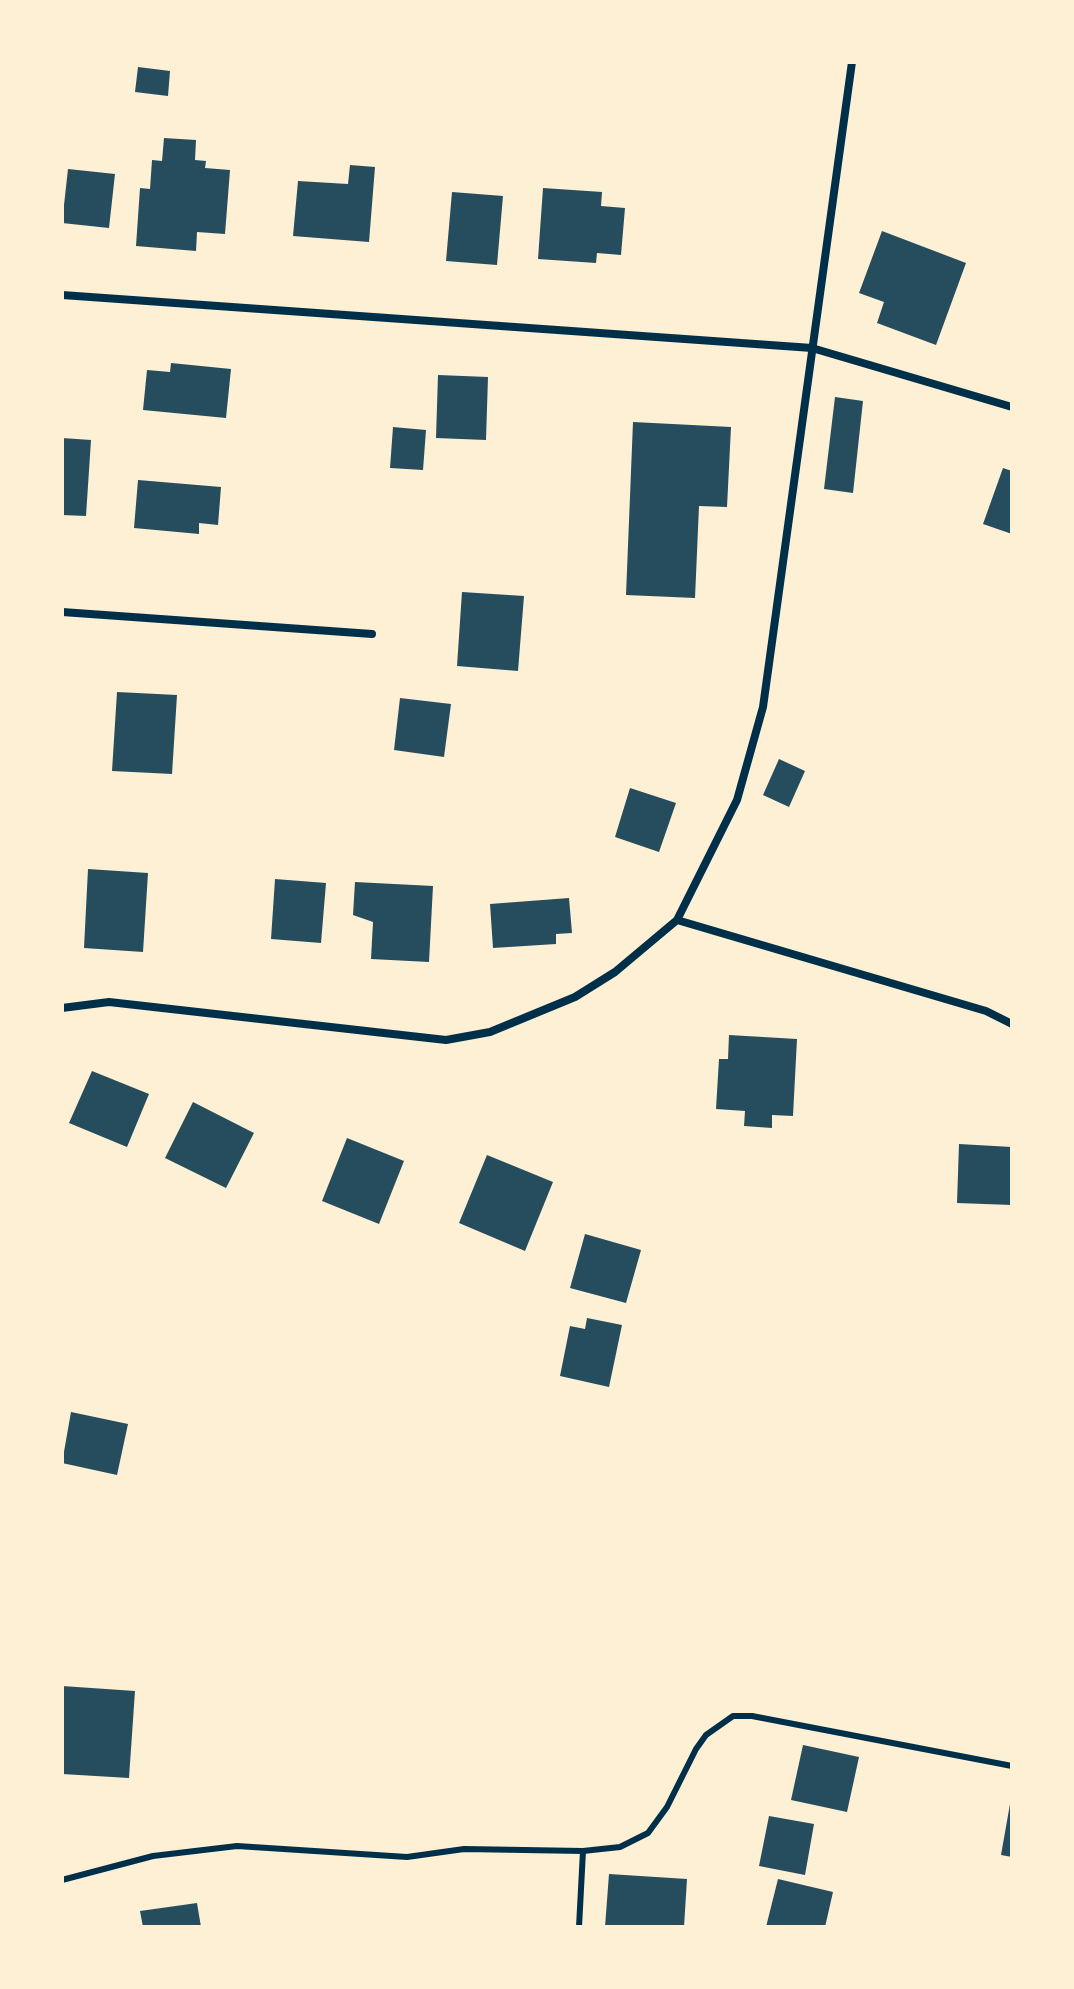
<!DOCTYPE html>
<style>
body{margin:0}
#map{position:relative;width:1074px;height:1989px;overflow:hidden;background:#fdf0d5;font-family:"DejaVu Sans",sans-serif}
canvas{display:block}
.frame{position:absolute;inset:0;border:64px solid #fdf0d5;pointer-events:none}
</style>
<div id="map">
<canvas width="1074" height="1989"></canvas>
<div class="frame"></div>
</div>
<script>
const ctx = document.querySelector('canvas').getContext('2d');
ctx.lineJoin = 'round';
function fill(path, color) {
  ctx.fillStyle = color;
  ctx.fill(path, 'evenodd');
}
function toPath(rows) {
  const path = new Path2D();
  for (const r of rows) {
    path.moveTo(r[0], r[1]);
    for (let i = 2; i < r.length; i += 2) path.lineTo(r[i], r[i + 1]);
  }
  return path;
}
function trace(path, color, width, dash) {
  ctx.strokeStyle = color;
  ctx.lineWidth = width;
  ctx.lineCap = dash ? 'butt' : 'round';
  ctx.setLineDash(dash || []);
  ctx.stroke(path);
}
fill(toPath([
 [138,67,170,71,168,96,135,92],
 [164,138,196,140,195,160,206,161,205,168,230,170,225,234,197,232,196,251,136,246,140,188,150,189,152,160,162,161],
 [350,165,375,167,369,242,293,236,298,181,348,184],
 [68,169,115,174,109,228,62,223],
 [543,188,602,192,601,206,625,208,621,255,597,253,596,263,538,259],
 [452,192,503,196,497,265,446,261],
 [882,231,966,263,936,345,877,323,884,302,859,293],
 [171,363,231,369,226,418,143,410,147,370,170,372],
 [438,375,488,377,486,440,436,438],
 [835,397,863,401,853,493,824,489],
 [633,422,731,427,727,507,699,506,695,598,626,595],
 [393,427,426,430,423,470,390,468],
 [62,438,91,440,86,516,62,515],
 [1003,468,1012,471,1012,534,983,524],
 [138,480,221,487,218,525,199,523,199,534,134,528],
 [462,592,524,596,518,671,457,666],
 [117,692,177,695,172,774,112,771],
 [400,698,451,704,444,757,394,750],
 [779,759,805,771,789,807,763,795],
 [630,788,676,803,659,852,615,837],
 [88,869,148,873,143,952,84,948],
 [275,879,326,883,321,943,271,939],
 [355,882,433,886,429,962,371,959,373,922,353,915],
 [569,898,572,933,556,934,556,944,493,948,490,904],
 [729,1035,797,1039,793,1116,772,1115,772,1128,744,1126,745,1111,716,1109,719,1059,728,1059],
 [92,1071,149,1094,127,1147,69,1123],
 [193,1102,254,1133,226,1188,165,1158],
 [347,1138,404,1161,379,1224,322,1201],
 [959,1144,1012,1147,1012,1205,957,1203],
 [487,1155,553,1182,525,1251,459,1223],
 [585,1234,641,1250,626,1303,570,1288],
 [587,1318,622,1325,609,1387,560,1376,570,1326,585,1329],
 [71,1412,128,1424,117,1475,62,1463],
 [62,1686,135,1691,129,1778,62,1774],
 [803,1745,859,1757,847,1812,791,1800],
 [1010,1804,1012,1804,1012,1857,1001,1855],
 [769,1816,814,1824,805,1875,759,1866],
 [609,1874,687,1879,684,1927,605,1927],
 [778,1879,833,1892,825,1927,766,1927],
 [197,1903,201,1927,143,1927,140,1911]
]), '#264d5e');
trace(toPath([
 [583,1851,620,1847,648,1833,667,1807,696,1749,706,1735,733,1716,752,1716,1012,1766],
 [62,1880,153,1856,237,1846,407,1857,464,1849,583,1851,579,1927]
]), '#003049', 6);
trace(toPath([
 [62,295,812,348,1012,407],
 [62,612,372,634],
 [677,920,986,1011,1012,1024],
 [62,1008,109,1002,446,1040,490,1032,575,997,615,972,677,920,737,800,763,707,852,62]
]), '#003049', 8);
</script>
